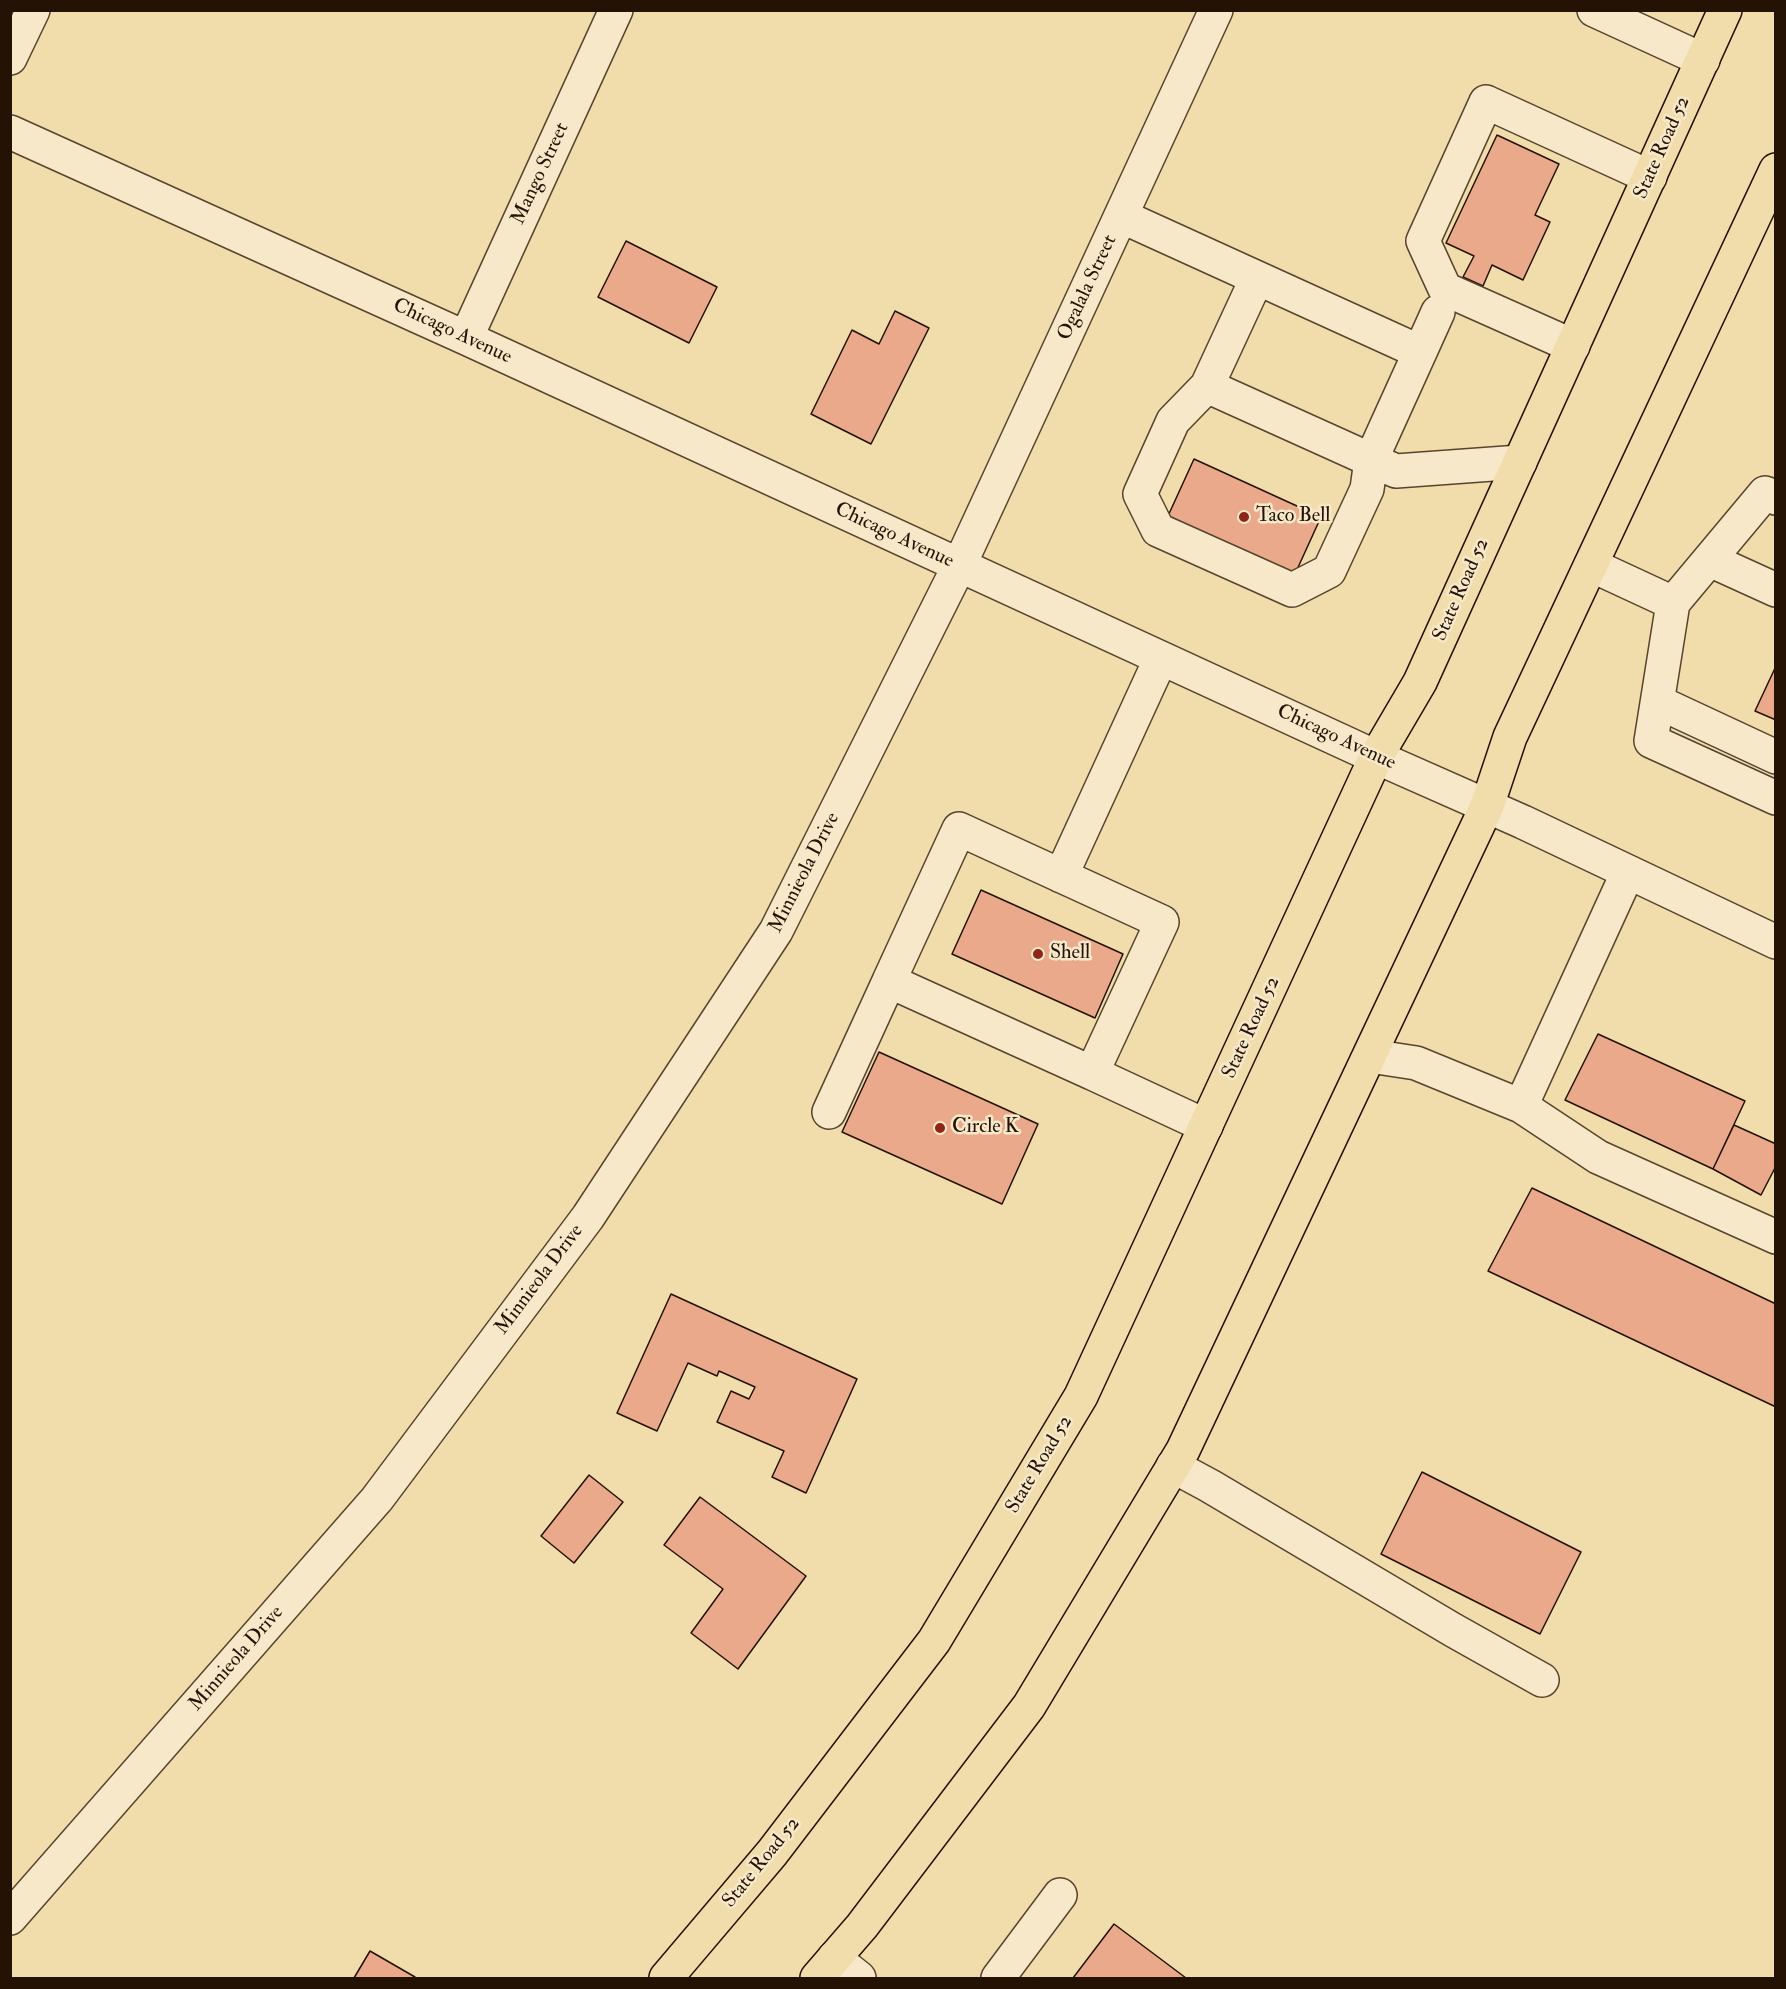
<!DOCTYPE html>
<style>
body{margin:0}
#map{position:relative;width:1786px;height:1989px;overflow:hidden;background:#f1dcab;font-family:"IM FELL Double Pica",serif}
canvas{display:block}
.frame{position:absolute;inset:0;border:12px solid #241205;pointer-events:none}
</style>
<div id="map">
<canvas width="1786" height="1989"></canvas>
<div class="frame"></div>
</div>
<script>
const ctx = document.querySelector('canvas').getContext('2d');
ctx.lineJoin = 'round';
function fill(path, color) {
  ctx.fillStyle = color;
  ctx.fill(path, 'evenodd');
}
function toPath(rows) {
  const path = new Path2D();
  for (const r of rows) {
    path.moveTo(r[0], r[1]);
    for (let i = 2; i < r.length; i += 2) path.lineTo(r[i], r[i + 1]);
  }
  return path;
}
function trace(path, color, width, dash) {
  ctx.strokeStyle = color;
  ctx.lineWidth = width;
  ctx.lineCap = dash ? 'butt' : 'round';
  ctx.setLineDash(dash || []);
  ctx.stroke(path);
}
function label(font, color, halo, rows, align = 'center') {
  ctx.font = font + ' "IM FELL Double Pica",serif';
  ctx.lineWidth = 5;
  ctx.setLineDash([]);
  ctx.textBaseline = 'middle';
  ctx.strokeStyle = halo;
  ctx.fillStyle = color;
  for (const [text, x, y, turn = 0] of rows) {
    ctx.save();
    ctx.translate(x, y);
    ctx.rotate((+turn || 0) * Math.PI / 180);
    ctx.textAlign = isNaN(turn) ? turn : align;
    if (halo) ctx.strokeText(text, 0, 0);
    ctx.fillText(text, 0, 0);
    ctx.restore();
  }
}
const building = toPath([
 [1497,135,1559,164,1535,215,1550,222,1523,280,1492,265,1483,286,1463,277,1474,256,1446,243,1497,135],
 [626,241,717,287,689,343,598,297,626,241],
 [895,311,929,328,871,444,811,414,852,330,879,344,895,311],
 [1194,459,1321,517,1295,574,1168,516,1194,459],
 [1776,666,1776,720,1755,711,1776,666],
 [981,890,1123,954,1095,1018,952,954,981,890],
 [1598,1034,1745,1101,1713,1169,1565,1100,1598,1034],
 [879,1052,1038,1124,1002,1204,842,1132,879,1052],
 [1734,1125,1776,1144,1776,1166,1761,1195,1713,1169,1734,1125],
 [1532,1188,1776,1304,1776,1407,1488,1271,1532,1188],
 [671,1294,857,1379,806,1493,772,1477,784,1451,717,1422,731,1391,749,1399,755,1387,719,1371,717,1376,688,1363,657,1431,617,1413,671,1294],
 [1422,1472,1581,1552,1540,1634,1381,1554,1422,1472],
 [589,1475,623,1502,574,1563,541,1536,589,1475],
 [700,1497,806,1576,738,1669,691,1633,723,1589,664,1545,700,1497],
 [1114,1924,1186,1978,1073,1978,1114,1924],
 [370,1951,415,1977,414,1978,354,1978,370,1951]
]);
fill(building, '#eaa98b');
trace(building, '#241205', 1.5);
const minor = toPath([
 [1594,10,1703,60],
 [10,58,33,10],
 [10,132,466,338,1376,757,1523,822,1776,942],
 [1121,216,1420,352,1371,460,1207,386,1257,278],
 [466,338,616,10],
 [1573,346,1445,289,1423,241,1486,102,1650,177],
 [1420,352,1438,312],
 [1207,386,1173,421,1140,494,1158,530,1292,590,1329,571,1367,489,1371,460,1396,471,1520,462],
 [1776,498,1765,493,1673,603,1651,741,1776,798],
 [1710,560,1776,590],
 [1591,565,1673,603],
 [1658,702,1776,757],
 [959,829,1162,922,1092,1073,889,981,959,829],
 [1628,872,1521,1106,1598,1157,1776,1237],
 [1061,876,1161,658],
 [1370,1056,1416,1063,1521,1106],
 [1092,1073,1206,1126],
 [829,1112,889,981],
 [1173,1466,1210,1486,1453,1630,1542,1680],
 [10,1918,377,1499,588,1217,776,931,959,566,1216,10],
 [834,1958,859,1978],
 [998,1978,1060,1895]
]);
const major = toPath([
 [666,1978,772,1853,934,1641,1081,1396,1376,757,1420,682,1725,10],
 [817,1978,862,1926,1029,1706,1183,1450,1487,806,1510,737,1776,170]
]);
trace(minor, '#57442e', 36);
trace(major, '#241205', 36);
trace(minor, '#f6e8c8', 33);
trace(major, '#f1dcab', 33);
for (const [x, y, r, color] of [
 [1244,517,6,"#8f2418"],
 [1038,954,6,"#8f2418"],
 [940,1128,6,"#8f2418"]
]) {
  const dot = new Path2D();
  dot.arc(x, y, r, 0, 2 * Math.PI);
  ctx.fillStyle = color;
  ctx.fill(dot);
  trace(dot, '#f6e8c8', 2);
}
label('20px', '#241205', '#f6e8c8', [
 ["State Road 52",1663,148,-66],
 ["Mango Street",541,174,-65],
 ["Ogalala Street",1088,288,-65],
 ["Chicago Avenue",452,332,25],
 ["Chicago Avenue",894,536,25],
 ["State Road 52",1462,590,-66],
 ["Chicago Avenue",1336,738,25],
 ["Minnieola Drive",805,873,-63],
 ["State Road 52",1252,1028,-65],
 ["Minnieola Drive",540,1280,-53],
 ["State Road 52",1040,1465,-59],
 ["Minnieola Drive",237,1659,-49],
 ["State Road 52",762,1863,-51]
]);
label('20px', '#241205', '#f6e8c8', [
 ["Taco Bell",1256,517],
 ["Shell",1050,954],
 ["Circle K",952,1128]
], 'left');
</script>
